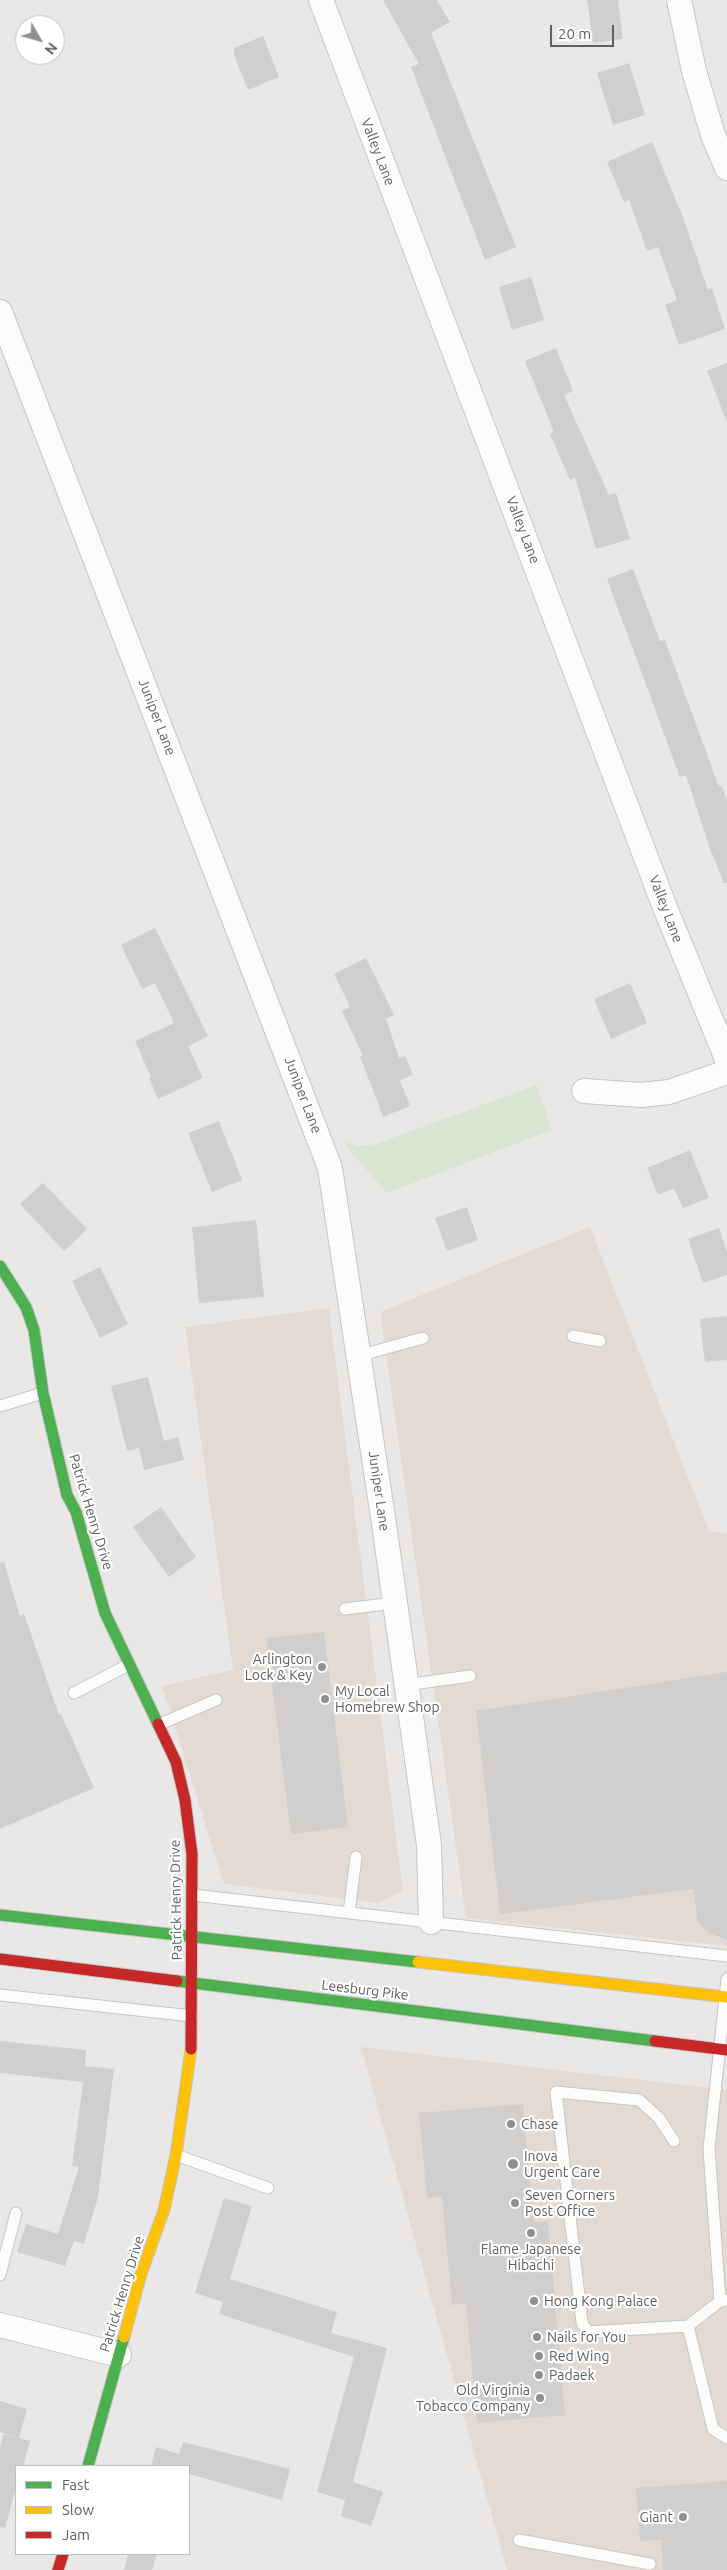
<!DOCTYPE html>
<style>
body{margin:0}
#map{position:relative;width:727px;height:2570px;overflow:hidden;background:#eae8e6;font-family:Ubuntu,sans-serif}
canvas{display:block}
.legend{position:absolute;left:15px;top:2465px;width:175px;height:90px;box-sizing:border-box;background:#fff;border:1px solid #bec0c0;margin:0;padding:6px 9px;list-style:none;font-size:15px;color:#5c6162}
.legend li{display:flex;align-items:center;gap:10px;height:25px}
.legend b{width:25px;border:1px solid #bec0c0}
.north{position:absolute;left:15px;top:15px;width:50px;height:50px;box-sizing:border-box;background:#fff;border:1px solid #bec0c0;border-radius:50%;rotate:128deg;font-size:14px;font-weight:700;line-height:20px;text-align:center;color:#5c6162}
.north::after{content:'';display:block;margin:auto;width:18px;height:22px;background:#8e9090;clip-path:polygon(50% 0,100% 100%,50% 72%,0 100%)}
.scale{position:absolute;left:550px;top:25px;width:64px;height:22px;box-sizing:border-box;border:2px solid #5c6162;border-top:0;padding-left:6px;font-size:15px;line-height:18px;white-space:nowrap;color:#5c6162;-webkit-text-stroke:4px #fff;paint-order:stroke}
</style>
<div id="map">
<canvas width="727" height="2570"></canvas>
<ul class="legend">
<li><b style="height:6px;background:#4caf50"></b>Fast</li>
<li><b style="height:6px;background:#ffc107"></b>Slow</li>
<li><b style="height:6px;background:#c62828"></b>Jam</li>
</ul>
<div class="north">N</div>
<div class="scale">20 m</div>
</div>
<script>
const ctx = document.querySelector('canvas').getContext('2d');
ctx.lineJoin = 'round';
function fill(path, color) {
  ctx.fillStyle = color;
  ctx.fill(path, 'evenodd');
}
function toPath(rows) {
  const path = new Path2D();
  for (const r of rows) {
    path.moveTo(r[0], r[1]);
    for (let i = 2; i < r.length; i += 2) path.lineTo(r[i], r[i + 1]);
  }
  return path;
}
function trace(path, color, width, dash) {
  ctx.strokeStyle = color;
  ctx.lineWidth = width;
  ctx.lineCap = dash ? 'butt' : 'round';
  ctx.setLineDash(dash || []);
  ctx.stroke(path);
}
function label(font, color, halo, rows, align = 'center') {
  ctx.font = font + ' Ubuntu,sans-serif';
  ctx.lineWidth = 4.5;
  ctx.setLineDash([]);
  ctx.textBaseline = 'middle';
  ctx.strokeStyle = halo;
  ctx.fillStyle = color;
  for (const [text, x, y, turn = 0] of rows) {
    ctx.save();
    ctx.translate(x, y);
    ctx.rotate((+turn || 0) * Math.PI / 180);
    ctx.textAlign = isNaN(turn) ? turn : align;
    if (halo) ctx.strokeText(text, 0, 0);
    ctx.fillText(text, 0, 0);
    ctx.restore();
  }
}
fill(toPath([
 [590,1227,709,1531,727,1533,727,1946,466,1918,380,1312],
 [329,1308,403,1891,379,1903,224,1884,162,1686,233,1670,185,1327],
 [361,2047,727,2090,727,2570,507,2570]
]), '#e3dbd3');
fill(toPath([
 [537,1085,552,1130,387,1193,349,1150,346,1142,359,1146,373,1145]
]), '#dae4d3');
fill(toPath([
 [383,0,437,0,450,22,431,33,516,247,485,260,411,67,419,64],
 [587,0,618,0,623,39,593,43],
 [263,36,279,77,248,90,234,55,234,48],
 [629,63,645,115,613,125,597,73],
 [652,142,684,220,708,290,712,288,725,329,679,345,665,305,677,300,658,247,647,251,629,200,624,202,607,162],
 [531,277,544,320,512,330,499,287],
 [556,348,573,391,564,395,609,495,616,493,630,539,596,549,575,477,570,480,550,434,554,432,525,361],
 [727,363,727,420,726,420,707,371],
 [633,569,660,641,665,640,719,787,722,786,727,801,727,883,724,883,709,846,686,775,680,777,607,579],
 [155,928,208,1036,188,1046,203,1078,158,1099,149,1078,151,1077,135,1041,174,1023,155,983,142,989,121,945],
 [366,958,394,1015,386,1019,399,1058,405,1056,413,1075,400,1080,410,1106,383,1117,360,1056,363,1056,342,1011,350,1007,334,974],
 [630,983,647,1023,611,1039,594,999],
 [219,1121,242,1180,212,1192,188,1133],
 [690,1150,709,1198,683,1208,674,1188,658,1195,647,1168],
 [43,1183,87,1229,64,1251,20,1204],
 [467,1207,478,1240,447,1251,435,1218],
 [256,1220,264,1297,199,1303,192,1227],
 [719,1228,727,1252,727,1275,703,1283,688,1239],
 [100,1267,128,1324,100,1338,72,1281],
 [727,1316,727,1360,705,1362,700,1319],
 [148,1377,164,1441,178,1437,184,1460,144,1470,139,1448,127,1451,111,1386],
 [161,1507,196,1557,169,1577,133,1527],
 [4,1562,20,1616,24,1614,59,1715,61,1714,94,1788,0,1829,0,1563],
 [324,1632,348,1827,291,1834,266,1638],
 [727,1672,727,1940,709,1933,698,1922,693,1889,500,1914,476,1711],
 [0,2041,86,2050,85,2066,114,2069,98,2197,84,2244,74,2241,65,2266,17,2252,26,2224,58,2234,79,2167,72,2166,83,2082,0,2073],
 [523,2104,534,2222,548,2221,565,2415,477,2423,466,2304,452,2305,442,2196,427,2198,419,2113],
 [224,2198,252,2206,230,2279,337,2312,331,2333,387,2348,353,2482,383,2492,371,2526,341,2516,345,2500,317,2492,354,2357,219,2314,223,2302,195,2293],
 [0,2401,27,2409,19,2438,0,2432],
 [4,2434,30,2441,23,2466,16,2466,16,2488,5,2528,0,2527,0,2447],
 [183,2442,290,2469,282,2500,189,2474,189,2466,151,2466,156,2447,179,2454],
 [727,2481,727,2570,663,2570,661,2540,640,2541,636,2488],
 [128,2554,157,2554,152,2570,124,2570]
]), '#d1cfce');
const lane = toPath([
 [573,1336,600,1341],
 [358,1356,423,1338],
 [0,1406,43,1393],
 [345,1609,394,1603],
 [405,1685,470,1676],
 [74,1693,128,1665],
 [158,1725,216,1700],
 [193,1895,727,1956],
 [349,1913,356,1857],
 [0,1995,192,2016],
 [674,2141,659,2118,639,2100,556,2092,582,2323,588,2332,688,2326,720,2301],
 [176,2155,268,2188],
 [0,2275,16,2213],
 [725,2300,720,2301,709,2149,727,1979],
 [688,2326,713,2429,727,2438],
 [519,2540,650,2564]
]);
const street = toPath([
 [321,0,664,905,727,1059],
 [679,0,694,71,713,135,727,168],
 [0,312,330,1168,384,1524,429,1845,431,1922],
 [584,1091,641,1095,669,1092,727,1072],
 [0,2325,119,2355]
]);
const fast = toPath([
 [0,1266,26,1307,34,1330,43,1393,67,1495,76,1512,105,1613,158,1724],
 [0,1915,418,1962],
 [177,1981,655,2041],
 [88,2466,124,2337]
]);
const slow = toPath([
 [418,1962,727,1997],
 [124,2337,141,2274,164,2210,176,2155,191,2049]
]);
const jam = toPath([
 [158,1724,176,1762,185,1800,192,1854,191,2049],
 [0,1959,177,1981],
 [655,2041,727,2050],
 [58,2570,63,2554]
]);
trace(lane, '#c7c6c5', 13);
trace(street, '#c7c6c5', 26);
trace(fast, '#c6c6c6', 13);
trace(slow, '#c6c6c6', 13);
trace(jam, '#c6c6c6', 13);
trace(lane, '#fcfcfb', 11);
trace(street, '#fcfcfb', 24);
trace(fast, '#4caf50', 11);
trace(slow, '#ffc107', 11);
trace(jam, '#c62828', 11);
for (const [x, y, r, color] of [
 [322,1667,5,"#8e9090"],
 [325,1699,5,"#8e9090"],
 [511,2124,5,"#8e9090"],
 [513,2164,6,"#8e9090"],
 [515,2203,5,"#8e9090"],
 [531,2233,5,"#8e9090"],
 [534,2301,5,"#8e9090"],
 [537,2337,5,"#8e9090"],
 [539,2356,5,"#8e9090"],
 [539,2375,5,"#8e9090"],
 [540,2398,5,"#8e9090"],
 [683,2517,5,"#8e9090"]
]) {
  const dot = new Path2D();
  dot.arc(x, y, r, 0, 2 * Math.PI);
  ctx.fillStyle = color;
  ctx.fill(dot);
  trace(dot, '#fff', 2);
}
label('14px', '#5c6162', '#fff', [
 ["Valley Lane",378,152,69],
 ["Valley Lane",523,530,69],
 ["Juniper Lane",157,717,69],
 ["Valley Lane",666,909,69],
 ["Juniper Lane",303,1095,69],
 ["Juniper Lane",379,1491,82],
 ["Patrick Henry Drive",91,1512,73],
 ["Patrick Henry Drive",176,1900,-91],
 ["Leesburg Pike",365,1990,7],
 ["Patrick Henry Drive",122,2294,-73]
]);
label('14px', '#5c6162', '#fff', [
 ["Arlington",312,1659,"right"],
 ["Lock & Key",312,1675,"right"],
 ["My Local",335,1691],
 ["Homebrew Shop",335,1707],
 ["Chase",521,2124],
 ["Inova",524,2156],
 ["Urgent Care",524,2172],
 ["Seven Corners",525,2195],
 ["Post Office",525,2211],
 ["Flame Japanese",531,2249,"center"],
 ["Hibachi",531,2265,"center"],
 ["Hong Kong Palace",544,2301],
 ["Nails for You",547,2337],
 ["Red Wing",549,2356],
 ["Padaek",549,2375],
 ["Old Virginia",530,2390,"right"],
 ["Tobacco Company",530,2406,"right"],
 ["Giant",673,2517,"right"]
], 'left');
</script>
